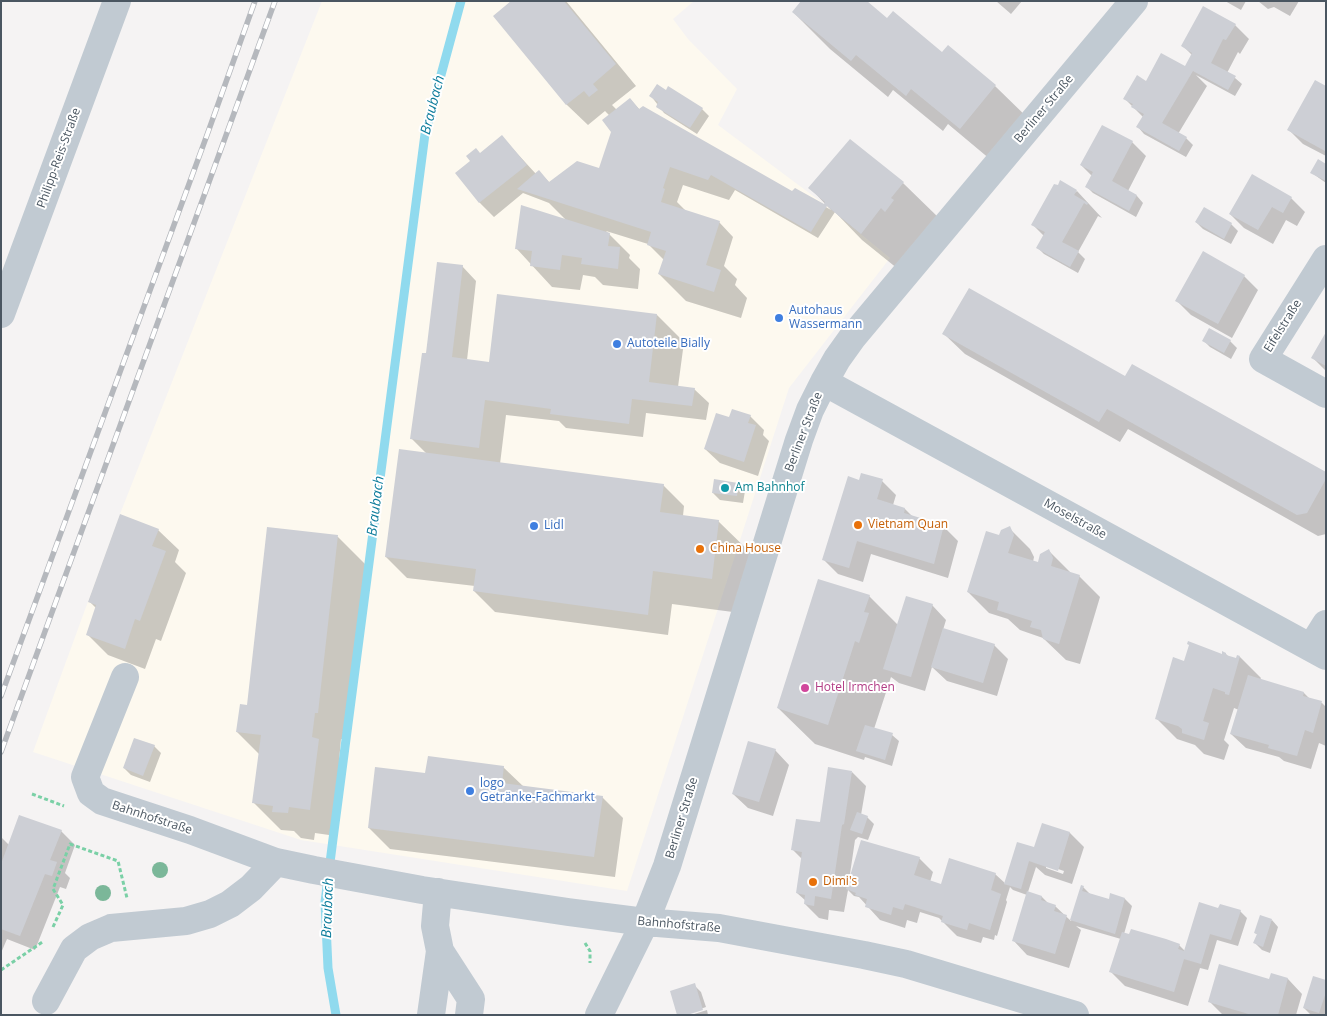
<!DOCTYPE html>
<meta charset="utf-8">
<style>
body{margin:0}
#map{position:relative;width:1327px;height:1016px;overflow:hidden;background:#f5f3f3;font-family:"Open Sans",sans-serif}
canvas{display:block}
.frame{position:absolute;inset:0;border:2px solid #4a5661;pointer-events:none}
</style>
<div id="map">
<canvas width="1327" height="1016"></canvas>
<div class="frame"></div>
</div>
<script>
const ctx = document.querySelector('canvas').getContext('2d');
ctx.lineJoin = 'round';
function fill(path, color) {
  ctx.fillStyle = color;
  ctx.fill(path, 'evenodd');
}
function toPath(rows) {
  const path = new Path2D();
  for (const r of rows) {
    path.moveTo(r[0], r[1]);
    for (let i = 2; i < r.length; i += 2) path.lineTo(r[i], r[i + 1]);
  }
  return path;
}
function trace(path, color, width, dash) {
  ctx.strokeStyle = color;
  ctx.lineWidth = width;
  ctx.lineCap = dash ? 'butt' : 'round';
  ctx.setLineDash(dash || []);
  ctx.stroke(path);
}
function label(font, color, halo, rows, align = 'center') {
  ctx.font = font + ' "Open Sans",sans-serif';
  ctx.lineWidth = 4;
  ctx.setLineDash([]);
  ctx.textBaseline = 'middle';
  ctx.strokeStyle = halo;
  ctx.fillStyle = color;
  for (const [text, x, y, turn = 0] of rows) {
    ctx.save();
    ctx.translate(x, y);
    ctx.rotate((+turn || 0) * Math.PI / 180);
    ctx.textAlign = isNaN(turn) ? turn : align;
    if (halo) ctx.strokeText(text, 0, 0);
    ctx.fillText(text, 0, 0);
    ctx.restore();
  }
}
fill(toPath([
 [322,1,694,1,673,19,688,39,737,89,718,125,824,204,890,258,789,388,627,891,301,840,33,752,120,514]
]), '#fdf9ef');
fill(toPath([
 [513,1,566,1,636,86,612,105,617,110,630,99,640,110,792,192,795,189,831,210,810,188,903,183,940,219,898,269,862,240,835,212,818,238,735,190,729,200,683,185,677,202,686,211,719,222,733,237,724,266,737,279,735,285,747,298,741,318,686,301,659,274,664,260,648,244,606,231,630,255,629,258,640,269,638,289,603,285,595,277,583,275,580,290,552,287,516,248,566,220,549,203,523,193,494,217,480,203,457,174,502,137,536,174,539,172,550,183,604,171,612,131,610,116,605,111,588,125,567,105,495,16],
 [996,1,1022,1,1011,14],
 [1225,1,1246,1,1241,10],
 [1258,1,1299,1,1290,16,1274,7,1268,9],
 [793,12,887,20,995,86,1032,122,997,165,948,124,943,131,893,90,888,97,830,49],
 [1235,25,1249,39,1240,54,1238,52,1227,73,1235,78,1242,84,1235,96,1196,75,1207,86,1178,134,1186,138,1193,145,1186,157,1144,134,1138,127,1143,117,1125,99,1147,82,1185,68,1192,55,1183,46],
 [668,88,702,109,709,116,697,134,664,113,651,96,666,92],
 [1326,88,1326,156,1303,144,1289,130],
 [1132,142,1146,156,1128,191,1137,196,1143,203,1136,217,1093,193,1086,186,1092,176,1081,165],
 [1326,165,1326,183,1312,173],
 [1077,191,1102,218,1098,216,1078,252,1085,259,1078,273,1044,254,1037,247,1044,236,1033,225],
 [1291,198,1305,212,1297,226,1286,220,1273,244,1244,228,1230,214],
 [1204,209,1231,224,1238,231,1231,244,1203,229,1196,222],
 [462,266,476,281,467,360,492,364,657,315,684,342,678,387,694,389,709,403,706,420,646,413,643,437,566,428,559,421,506,415,500,464,663,485,684,506,683,516,718,521,755,557,748,614,672,604,668,635,495,612,474,591,475,586,407,578,386,557,427,454,412,439,430,355],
 [1244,276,1258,290,1232,338,1191,315,1177,301],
 [944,334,1126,377,1326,474,1326,534,1318,536,1128,429,1120,442,965,354],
 [1326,335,1326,371,1313,358],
 [1204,341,1230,341,1237,348,1231,359,1210,347],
 [750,416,764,430,763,435,769,441,758,476,720,463,705,449,730,419],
 [859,481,882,481,896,495,893,505,905,509,913,517,944,527,958,541,948,578,871,554,863,582,838,574,824,560],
 [738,484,745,491,743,503,720,500,713,493],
 [268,528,338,537,365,564,344,740,341,739,339,761,345,767,336,836,315,833,314,840,301,838,294,831,281,830,254,803,260,755,237,732,248,707],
 [1009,528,1030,549,1034,557,1033,562,1039,564,1049,551,1071,573,1079,576,1100,597,1080,664,1066,660,1043,638,1020,630,1008,619,989,613,968,592,1000,537],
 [158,530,179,550,175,562,186,573,161,641,156,639,145,669,108,655,87,634,96,608,89,601],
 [869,596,898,625,932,605,946,620,943,630,994,645,1008,659,997,696,947,681,932,667,925,691,899,683,891,677,874,729,892,735,899,741,892,766,865,757,864,760,815,744,778,708],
 [1226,654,1229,657,1237,659,1238,657,1240,657,1261,678,1260,680,1304,693,1310,699,1322,703,1326,707,1326,746,1319,743,1311,769,1284,761,1279,757,1246,748,1231,734,1239,710,1234,708,1224,740,1229,745,1224,760,1204,754,1195,745,1177,739,1156,718,1185,662],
 [154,746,161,753,150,782,131,775,124,768],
 [775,750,789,765,773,816,748,808,733,794],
 [503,767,524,787,602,797,623,818,615,877,390,849,369,828,426,775],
 [852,772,866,786,861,815,867,817,874,824,868,840,858,837,855,840,850,874,919,858,933,872,930,882,942,885,995,874,1006,884,1034,850,1043,825,1070,833,1084,847,1072,884,1045,875,1036,867,1028,892,1042,897,1049,904,1055,906,1071,921,1082,886,1090,894,1110,900,1111,895,1125,899,1132,906,1124,934,1179,945,1185,951,1219,909,1240,911,1247,918,1238,946,1217,940,1208,970,1200,968,1188,1006,1125,986,1111,972,1121,939,1076,926,1081,930,1069,968,1027,955,1013,940,1027,895,1013,890,1010,887,1006,900,1007,902,997,936,995,935,994,940,983,937,981,943,957,936,939,918,920,912,917,923,907,920,905,928,880,920,859,897,854,896,848,890,844,912,829,910,828,920,819,918,805,904,806,901,797,893,802,859,793,850,821,824],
 [1046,865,1064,871,1063,874,1046,868],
 [61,831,75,845,65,873,70,878,66,889,60,887,35,950,7,939,1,953,1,837,9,845],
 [1272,920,1278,927,1270,953,1262,950,1255,943,1258,935,1255,933],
 [1272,975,1288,979,1302,994,1296,1015,1223,1015,1209,1001,1270,981],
 [1326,981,1326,1015,1311,1015,1304,1008],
 [694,985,701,992,706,1007,683,1015],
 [707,1010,708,1015,691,1015]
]), '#0003');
trace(toPath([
 [336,1015,328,968,325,902,333,839,425,134,461,1]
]), '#90daee', 9);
fill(toPath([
 [511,1,564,1,616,64,593,84,598,90,589,97,584,91,566,105,493,16],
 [801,1,867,1,887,18,893,11,942,52,948,45,996,85,960,129,911,89,906,96,856,55,851,61,792,12],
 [1203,6,1236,24,1226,40,1223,39,1211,63,1236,76,1228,90,1193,71,1162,123,1187,137,1179,151,1136,127,1144,114,1131,107,1133,104,1123,99,1137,75,1146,81,1161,53,1185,66,1192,53,1181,46],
 [1315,80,1326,86,1325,151,1287,130],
 [657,84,666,90,668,86,703,108,690,128,656,107,658,102,649,96],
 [630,98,639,109,643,106,792,191,795,188,824,204,825,202,808,188,850,139,904,182,891,198,894,200,885,212,881,208,861,234,827,206,811,232,711,175,708,180,670,167,663,188,665,189,661,202,720,221,706,265,721,270,714,292,658,274,666,251,647,245,651,232,517,189,539,170,549,182,577,161,599,168,611,132,602,120],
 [1102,125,1133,141,1112,181,1137,195,1129,211,1085,187,1093,172,1080,165],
 [502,135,527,165,479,203,455,173,470,161,466,156,476,148,480,153],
 [1318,159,1326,164,1326,181,1310,173],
 [1252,174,1292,197,1283,213,1272,207,1258,230,1229,214],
 [1060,180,1077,190,1074,195,1088,203,1087,205,1084,203,1062,242,1079,251,1070,267,1036,248,1045,232,1031,225,1054,184,1058,185],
 [521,205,610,233,608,246,620,247,618,269,581,264,582,258,562,255,560,270,530,266,532,251,515,249],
 [1204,207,1232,223,1224,239,1195,222],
 [1203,251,1245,275,1218,324,1175,301],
 [437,262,463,265,452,357,489,362,497,294,657,314,649,382,695,388,692,406,632,399,629,424,550,414,551,409,485,400,479,448,410,439,422,353,426,353],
 [969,288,1125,376,1132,364,1326,472,1326,479,1307,513,1297,515,1107,409,1099,422,942,334],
 [1209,328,1231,340,1224,353,1202,341],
 [1326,332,1326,366,1311,358],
 [732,409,751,415,748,423,756,425,744,462,704,449,716,413,729,417],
 [399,449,664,484,660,512,719,520,712,579,653,571,648,615,473,591,476,569,385,557],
 [861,473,883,479,877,499,905,508,904,513,944,525,934,564,857,541,849,568,822,560,848,476,859,480],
 [714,479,738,483,737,496,712,493],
 [120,514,159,529,152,546,166,551,140,621,135,619,125,649,86,635,96,605,88,602],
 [1010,526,1014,535,1008,553,1038,562,1040,554,1049,549,1053,558,1051,566,1080,575,1059,644,1043,639,1041,630,1030,627,1032,621,997,610,999,602,967,592,986,531,999,535,1001,530],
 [267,527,338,535,318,713,315,713,312,737,319,739,310,810,289,807,288,813,272,812,273,806,252,803,261,735,236,732,240,704,247,705],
 [818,579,870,595,864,612,869,613,859,643,855,641,828,725,777,708],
 [906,596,933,604,911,677,883,669],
 [943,628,995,644,983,683,931,667],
 [1188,641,1222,654,1222,651,1226,653,1226,655,1236,658,1237,655,1240,656,1229,695,1225,694,1225,692,1213,688,1203,721,1209,723,1204,740,1182,733,1182,729,1178,726,1155,719,1173,657,1184,661,1189,645,1187,644],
 [1248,675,1304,692,1303,696,1322,701,1313,733,1305,730,1297,756,1268,748,1269,745,1230,734],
 [865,725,893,733,885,760,856,751],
 [134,738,155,745,143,776,123,768],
 [748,741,776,749,759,802,732,794],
 [428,756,504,766,502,783,603,796,594,857,368,828,375,767,425,773],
 [828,767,852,771,844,824,842,825,831,899,815,896,814,906,804,904,805,895,796,893,802,852,791,850,796,819,820,822],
 [857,812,868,816,862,834,850,830],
 [19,815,62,830,50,860,57,862,52,876,45,874,20,936,1,929,1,864],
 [1042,823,1070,832,1058,871,1029,861,1021,889,1004,884,1017,842,1034,847],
 [861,840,920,857,914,875,941,884,949,858,996,873,991,890,1001,894,990,930,969,923,967,930,941,922,943,916,905,904,903,910,893,907,891,915,865,907,867,899,855,895,856,893,846,889],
 [1081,885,1084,886,1082,891,1109,899,1110,893,1125,898,1115,934,1070,920],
 [1027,891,1042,896,1041,900,1056,905,1054,911,1067,915,1055,954,1012,941],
 [1199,902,1218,908,1220,904,1241,910,1231,940,1210,934,1201,964,1184,959,1174,992,1109,972,1122,932,1129,934,1131,929,1166,939,1180,944,1178,949,1184,951],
 [1260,915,1272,919,1263,947,1253,943,1257,934,1254,933],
 [1219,964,1269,979,1271,973,1288,978,1278,1015,1252,1015,1208,1002],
 [1313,976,1326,980,1326,992,1319,1013,1303,1008],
 [695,983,703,1010,687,1015,677,1015,670,991]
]), '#cdcfd5');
trace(toPath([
 [32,794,64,806],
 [53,927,63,905,53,889,70,844,118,861,127,898],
 [585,943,590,951,590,963],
 [1,970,44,941]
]), '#7ad0a6', 3, [4, 2.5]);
trace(toPath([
 [1326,259,1263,359,1326,394],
 [1,314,117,1],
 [824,382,1326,656],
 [1311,648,1326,624],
 [125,677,85,777,91,793,102,801,190,830,276,862,314,870,422,890,568,912,645,922,719,928,864,955,906,964,1075,1015],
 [438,892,435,926,440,951,471,999,469,1015],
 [46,1001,74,949,90,937,111,928,186,921,210,914,230,904,251,888,276,862],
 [431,1015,440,951],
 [599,1015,645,922,667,866,799,440,810,410,824,382,837,359,852,338,1134,1]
]), '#c1cad2', 28);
const rail = toPath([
 [1,696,207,135,255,1],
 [1,752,275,1]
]);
trace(rail, '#b5b8bd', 5.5);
trace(rail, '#fff', 4, [11]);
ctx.fillStyle = '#7bb799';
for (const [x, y] of [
 [160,870],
 [103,893]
]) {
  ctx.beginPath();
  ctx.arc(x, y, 8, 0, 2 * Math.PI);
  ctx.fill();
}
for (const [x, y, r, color] of [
 [779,318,5,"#3f7fe0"],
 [617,344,5,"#3f7fe0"],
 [725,488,5,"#0f9aa8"],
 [858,525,5,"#e8710a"],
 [534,526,5,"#3f7fe0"],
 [700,549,5,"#e8710a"],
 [805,688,5,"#d1479c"],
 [470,791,5,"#3f7fe0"],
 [813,882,5,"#e8710a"]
]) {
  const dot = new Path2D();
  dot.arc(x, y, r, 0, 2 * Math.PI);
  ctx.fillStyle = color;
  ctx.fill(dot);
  trace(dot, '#fff', 2);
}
label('12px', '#4a5661', '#fff', [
 ["Berliner Straße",1044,109,-50],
 ["Philipp-Reis-Straße",59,158,-70],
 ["Eifelstraße",1283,326,-58],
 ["Berliner Straße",804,432,-69],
 ["Moselstraße",1075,519,29],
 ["Bahnhofstraße",152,818,18],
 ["Berliner Straße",682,818,-73],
 ["Bahnhofstraße",679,925,5]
]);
label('12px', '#366cbe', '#fff', [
 ["Autohaus",789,311],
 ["Wassermann",789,325],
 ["Autoteile Bially",627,344],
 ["Lidl",544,526],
 ["logo",480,784],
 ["Getränke-Fachmarkt",480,798]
], 'left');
label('12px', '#0d838f', '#fff', [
 ["Am Bahnhof",735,488]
], 'left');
label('12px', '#c56008', '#fff', [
 ["Vietnam Quan",868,525],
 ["China House",710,549],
 ["Dimi's",823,882]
], 'left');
label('12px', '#b23c85', '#fff', [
 ["Hotel Irmchen",815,688]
], 'left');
label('italic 14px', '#0c7c9b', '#fff', [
 ["Braubach",433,105,-76],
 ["Braubach",376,506,-83],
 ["Braubach",328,908,-88]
]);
</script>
